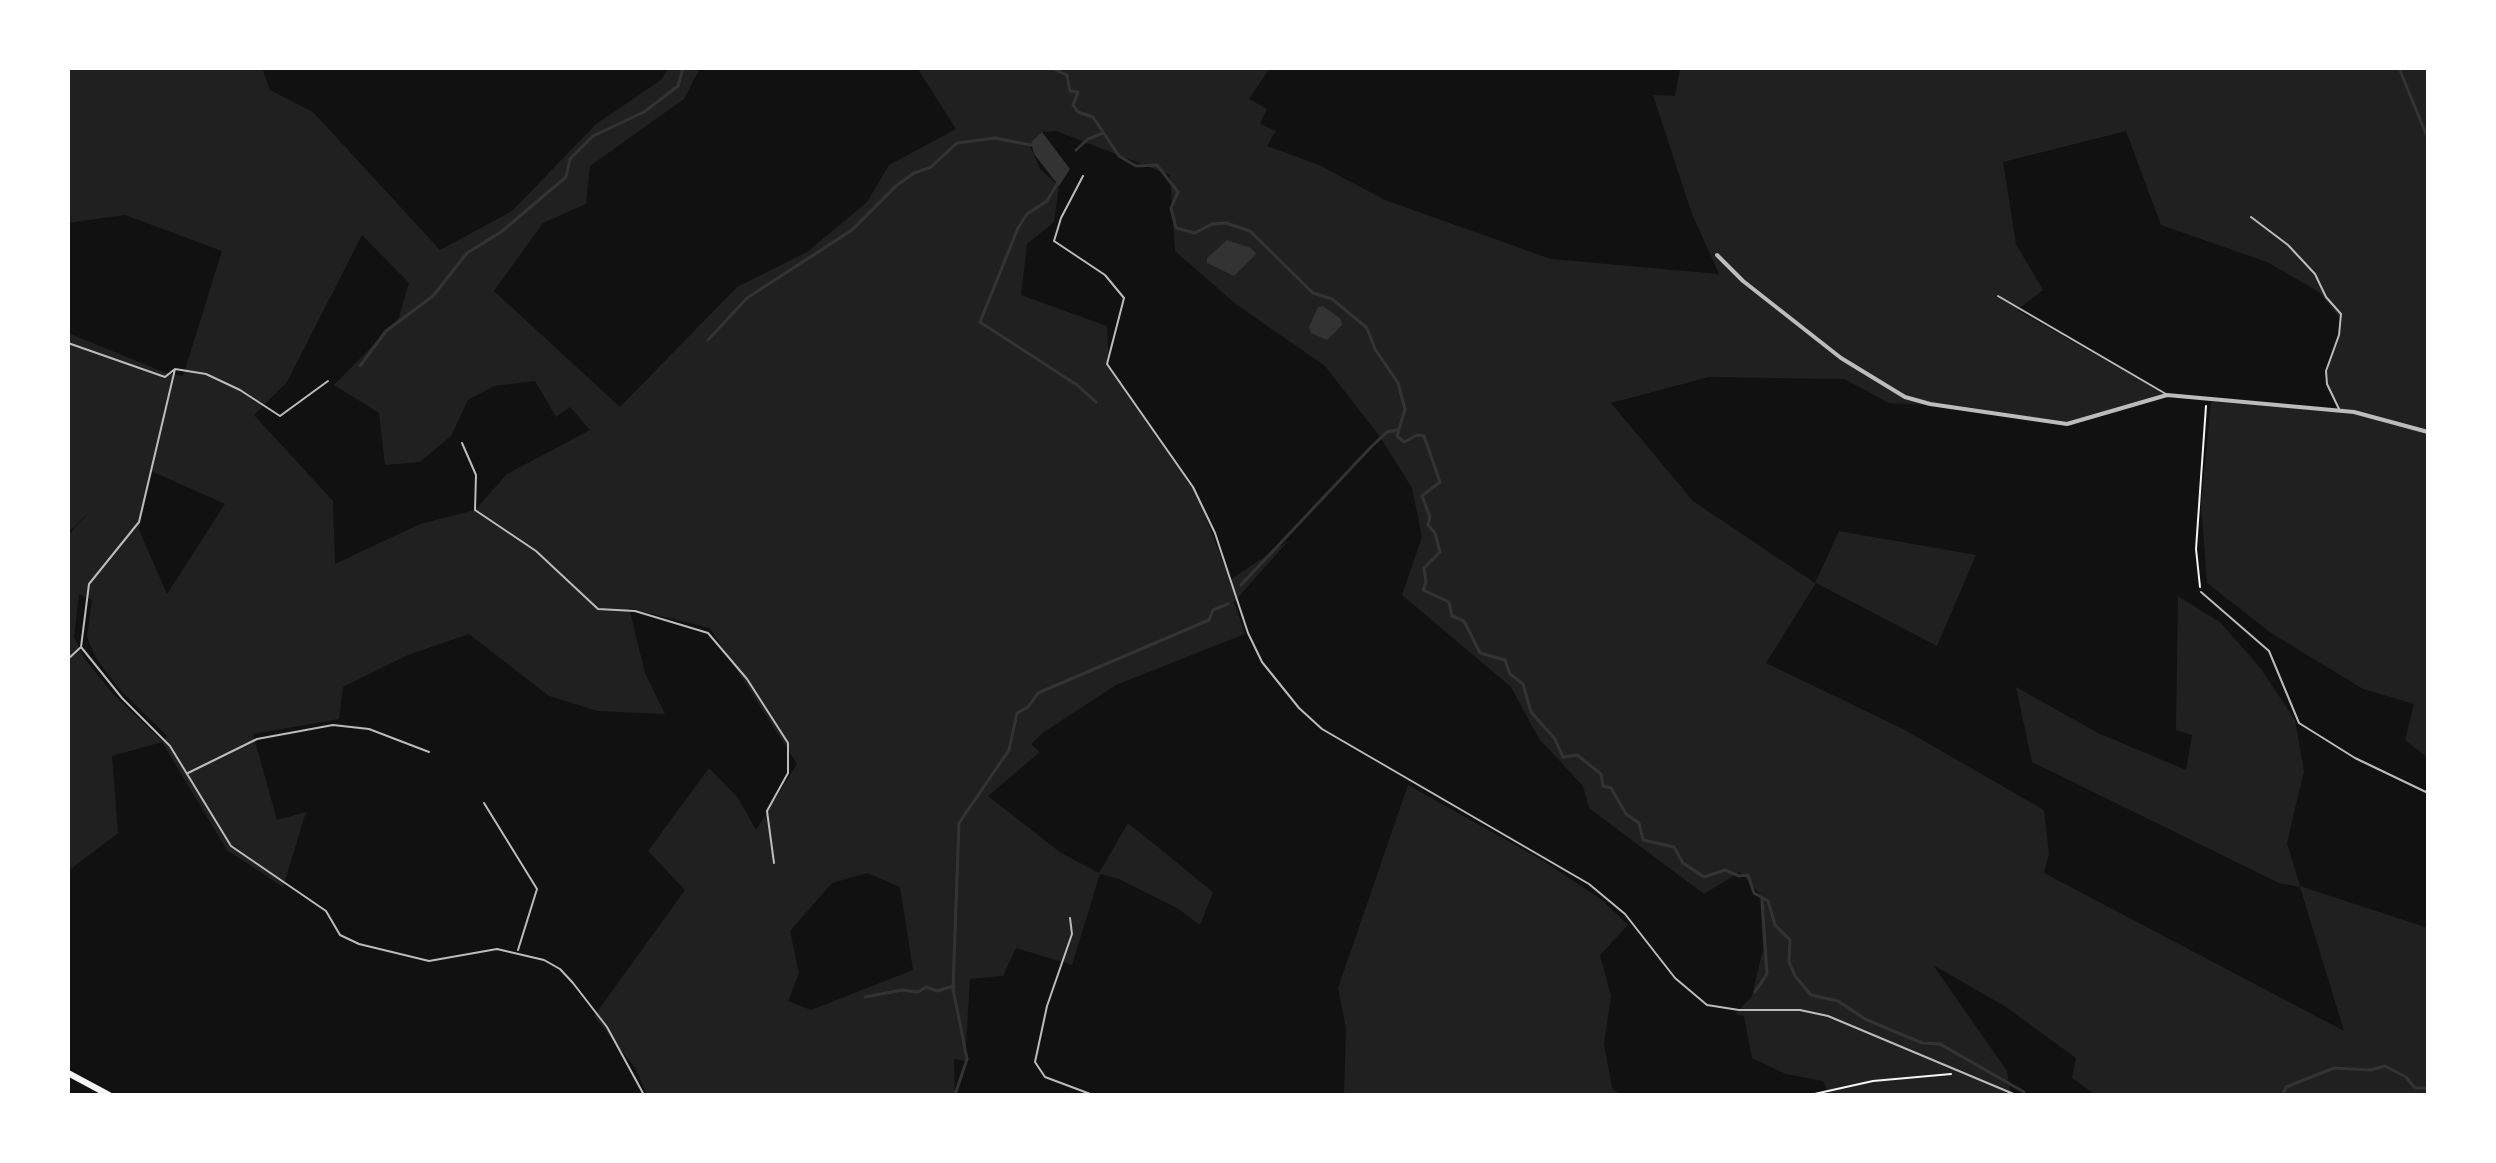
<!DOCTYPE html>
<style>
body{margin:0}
#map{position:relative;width:2496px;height:1163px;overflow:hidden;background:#111;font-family:"Alegreya Sans",sans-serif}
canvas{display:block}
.frame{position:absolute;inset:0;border:70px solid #fff;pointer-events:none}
</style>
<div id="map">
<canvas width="2496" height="1163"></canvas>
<div class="frame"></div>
</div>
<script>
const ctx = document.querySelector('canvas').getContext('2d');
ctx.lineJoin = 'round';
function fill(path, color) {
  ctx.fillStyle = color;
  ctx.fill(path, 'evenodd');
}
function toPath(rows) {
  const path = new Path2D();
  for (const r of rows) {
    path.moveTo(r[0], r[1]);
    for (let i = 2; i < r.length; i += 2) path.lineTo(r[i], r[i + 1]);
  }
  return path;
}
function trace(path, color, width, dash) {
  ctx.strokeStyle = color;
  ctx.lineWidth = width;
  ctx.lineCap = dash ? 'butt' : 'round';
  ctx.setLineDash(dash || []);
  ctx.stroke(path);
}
fill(toPath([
 [68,68,262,68,270,90,313,112,440,250,512,211,596,124,661,80,668,68,700,68,684,99,590,166,586,204,543,223,494,291,620,407,737,287,807,252,867,202,889,165,956,129,917,68,1270,68,1249,99,1267,109,1260,124,1276,131,1267,146,1319,165,1385,200,1551,259,1719,274,1692,214,1653,95,1675,96,1680,68,2428,68,2428,758,2405,740,2414,704,2363,689,2271,633,2207,583,2201,505,2211,402,2340,410,2327,385,2327,372,2342,321,2319,292,2267,262,2161,225,2126,131,2003,162,2016,244,2043,290,2017,310,2167,395,2067,424,1930,405,1889,403,1844,379,1709,377,1611,403,1693,501,1815,583,1839,531,1976,555,1937,646,1816,583,1766,663,1905,730,2044,810,2049,854,2044,873,2344,1031,2300,887,2279,883,2032,762,2016,687,2098,733,2186,770,2192,735,2176,730,2178,596,2221,623,2261,669,2295,720,2304,771,2287,843,2300,886,2428,928,2428,1095,2096,1095,2072,1078,2076,1058,2006,1007,1933,965,2007,1071,2011,1095,1829,1095,1823,1081,1786,1074,1752,1058,1744,1016,1735,1014,1752,996,1763,949,1760,894,1740,872,1704,894,1589,808,1583,786,1539,739,1511,687,1402,595,1422,537,1412,488,1380,437,1325,366,1237,305,1175,251,1170,175,1056,131,1042,132,1029,144,1040,169,1059,186,1054,222,1027,244,1021,295,1107,326,1109,368,1194,487,1230,580,1288,541,1234,602,1245,634,1116,685,1044,732,1031,744,1040,752,988,796,1061,853,1099,873,1128,823,1213,892,1200,925,1177,908,1119,879,1100,874,1072,965,1016,948,1003,976,970,979,965,1061,954,1059,955,1095,647,1095,636,1069,594,1016,685,890,648,851,709,768,738,798,756,830,797,764,710,628,629,608,645,673,665,714,598,711,549,696,469,634,408,655,343,687,339,719,253,734,277,820,306,812,283,887,227,850,162,742,112,756,118,833,68,871,68,535,90,511,68,533,68,333,166,373,183,376,222,251,125,215,68,223],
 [362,235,409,283,398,320,334,385,379,413,385,465,420,462,451,436,468,400,494,386,535,381,556,417,570,407,590,430,507,474,475,510,420,524,335,564,333,501,254,415,287,382],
 [151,471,225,504,167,594,139,530],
 [79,594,92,600,87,637,96,658,119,689,167,736,163,742,113,694,84,658,74,637],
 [867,873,900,887,913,970,811,1010,788,1001,799,973,790,931,832,883],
 [1408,785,1542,860,1602,900,1628,925,1600,955,1611,996,1604,1044,1612,1088,1620,1095,1344,1095,1346,1029,1338,988]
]), '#202020');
fill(toPath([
 [1042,132,1070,169,1059,186,1034,154,1031,142],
 [1227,240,1251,248,1256,254,1234,276,1207,263,1207,258],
 [1323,306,1341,319,1342,325,1327,340,1311,333,1309,327,1318,307]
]), '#333');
trace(toPath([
 [1051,68,1067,75,1070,91,1078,92,1073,105,1078,112,1093,117,1119,156,1136,166,1157,165,1178,192,1171,208,1176,228,1195,233,1212,224,1226,223,1250,231,1313,293,1332,299,1367,328,1375,349,1398,383,1405,409,1397,436,1404,442,1417,435,1424,436,1440,482,1422,496,1430,517,1428,525,1435,533,1440,552,1424,568,1426,582,1423,590,1449,602,1452,616,1464,621,1480,653,1505,660,1510,674,1523,684,1531,712,1555,739,1563,757,1577,755,1601,774,1603,786,1611,788,1626,814,1639,823,1643,840,1674,847,1683,863,1704,877,1725,870,1739,876,1748,875,1754,893,1768,901,1775,925,1790,940,1789,962,1795,976,1811,995,1838,1001,1865,1019,1922,1043,1940,1044,2024,1092],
 [2399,68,2428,139],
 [1076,150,1088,139,1103,133],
 [1057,184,1047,201,1027,214,1018,228,980,322,1077,385,1096,402],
 [708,340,747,298,852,230,896,186,914,173,931,167,957,143,995,138,1036,146],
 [360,366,386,331,433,296,467,253,501,232,566,177,570,159,593,136,644,112,678,86,683,68],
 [1241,585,1371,447,1387,432,1397,430],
 [1755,992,1767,974,1762,900],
 [865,997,902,990,918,992,926,987,937,991,954,986],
 [955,1095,967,1059,953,989,959,823,1009,750,1017,713,1028,707,1038,693,1209,620,1213,610,1228,604],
 [2283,1095,2286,1087,2334,1068,2371,1070,2385,1066,2406,1077,2415,1088,2428,1088]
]), '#333', 3);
trace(toPath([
 [2200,587,2196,549,2206,406],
 [1810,1095,1873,1081,1951,1074]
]), '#f5f5f5', 2);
trace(toPath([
 [1083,176,1061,218,1054,241,1105,275,1124,298,1107,364,1193,487,1215,533,1248,633,1262,662,1299,708,1322,729,1589,884,1625,914,1675,978,1707,1005,1739,1010,1800,1010,1828,1016,2016,1095],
 [2251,217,2288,245,2315,274,2326,297,2341,314,2339,335,2326,371,2327,384,2339,409],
 [1998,296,2166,394],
 [68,343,165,377,175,369,206,374,240,390,280,416,328,381],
 [462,443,476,475,475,510,536,551,598,609,635,611,708,633,747,679,788,743,788,773,767,811,774,863],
 [2201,592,2269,651,2299,723,2355,758,2428,793],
 [81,647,122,698,170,746,231,846,326,911,340,935,359,944,429,961,497,949,544,960,560,969,573,983,607,1027,644,1095],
 [68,659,81,647,89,584,139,522,175,369],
 [188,773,257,739,333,725,369,729,429,752],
 [484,803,537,889,518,950],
 [1070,918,1072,934,1047,1006,1035,1062,1045,1077,1093,1095]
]), '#bcbcbc', 2);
trace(toPath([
 [1717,255,1743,281,1841,358,1905,397,1930,404,2067,424,2167,395,2354,412,2428,432]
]), '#bcbcbc', 4);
trace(toPath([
 [68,1073,109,1095]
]), '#f5f5f5', 6);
</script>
